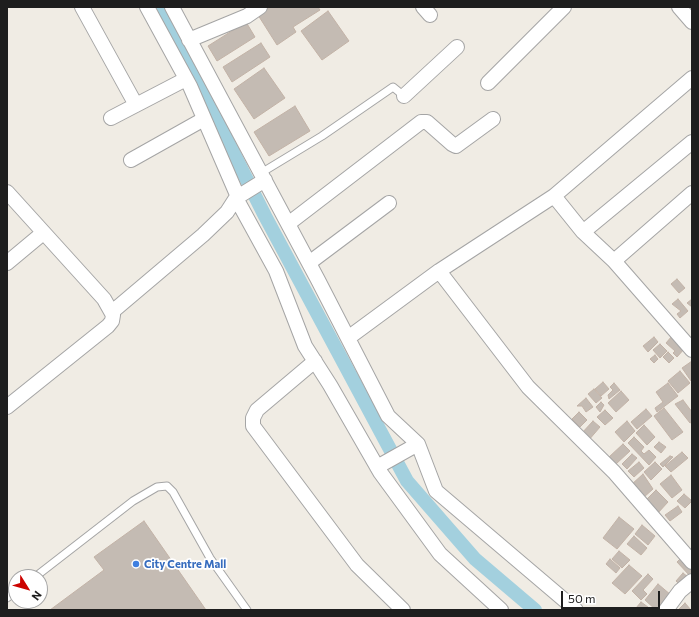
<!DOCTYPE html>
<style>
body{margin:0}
#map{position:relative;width:699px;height:617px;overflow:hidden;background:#f0ece4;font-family:Commissioner,sans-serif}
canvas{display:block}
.frame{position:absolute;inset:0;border:8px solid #1e1e1e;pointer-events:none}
.north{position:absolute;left:8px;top:569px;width:40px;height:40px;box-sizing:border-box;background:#fff;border:1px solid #a5a5a5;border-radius:50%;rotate:127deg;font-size:11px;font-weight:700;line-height:16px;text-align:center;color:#1e1e1e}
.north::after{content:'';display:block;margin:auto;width:14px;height:18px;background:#cc0300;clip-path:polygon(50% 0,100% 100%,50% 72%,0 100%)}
.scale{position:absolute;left:561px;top:591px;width:99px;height:18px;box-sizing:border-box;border:2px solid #1e1e1e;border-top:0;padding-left:5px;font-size:12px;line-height:14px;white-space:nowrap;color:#1e1e1e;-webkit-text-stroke:3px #fff;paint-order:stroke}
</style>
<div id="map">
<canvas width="699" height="617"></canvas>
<div class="frame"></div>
<div class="north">N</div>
<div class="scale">50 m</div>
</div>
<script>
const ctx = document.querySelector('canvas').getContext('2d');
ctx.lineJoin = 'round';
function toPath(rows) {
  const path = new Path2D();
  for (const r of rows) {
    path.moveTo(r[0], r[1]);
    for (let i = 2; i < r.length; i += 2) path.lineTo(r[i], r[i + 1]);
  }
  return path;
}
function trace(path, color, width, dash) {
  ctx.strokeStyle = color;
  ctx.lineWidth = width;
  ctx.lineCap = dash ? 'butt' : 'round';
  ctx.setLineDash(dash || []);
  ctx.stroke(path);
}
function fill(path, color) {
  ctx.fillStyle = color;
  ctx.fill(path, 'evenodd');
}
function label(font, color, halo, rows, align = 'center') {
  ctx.font = font + ' Commissioner,sans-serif';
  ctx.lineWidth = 3.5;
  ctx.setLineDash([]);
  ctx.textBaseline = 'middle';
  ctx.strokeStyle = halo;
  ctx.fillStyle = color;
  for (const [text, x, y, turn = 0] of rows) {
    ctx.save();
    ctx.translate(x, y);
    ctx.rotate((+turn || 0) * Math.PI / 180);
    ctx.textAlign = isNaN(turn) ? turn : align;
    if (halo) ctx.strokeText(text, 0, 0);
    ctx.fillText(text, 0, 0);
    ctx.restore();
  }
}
trace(toPath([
 [160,7,265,216,407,481,475,559,535,610]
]), '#a3d0de', 14);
const building = toPath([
 [270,7,318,7,320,10,293,27,296,32,277,45,258,15,270,7],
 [328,11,349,41,322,60,301,31,328,11],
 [246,22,255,37,217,61,208,46,246,22],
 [261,43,270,57,232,82,223,67,261,43],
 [264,68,285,98,254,119,234,89,264,68],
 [295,106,310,131,269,156,254,132,295,106],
 [677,279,685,288,679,293,671,284,677,279],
 [678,299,688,311,680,318,677,314,681,311,672,304,678,299],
 [692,299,692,307,687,303,692,299],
 [672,336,685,348,677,357,673,353,675,351,666,343,672,336],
 [654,337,658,342,648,352,643,346,654,337],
 [660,344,667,351,660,358,653,350,660,344],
 [668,352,674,358,669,363,663,357,668,352],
 [655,355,658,359,654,363,650,359,655,355],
 [692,361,692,380,691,381,682,368,692,361],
 [680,371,690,383,678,393,668,381,680,371],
 [603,382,609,389,601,396,595,389,603,382],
 [614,383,620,390,609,399,608,395,613,390,610,387,614,383],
 [668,383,678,396,657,412,655,408,663,402,656,392,668,383],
 [594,389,602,398,596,403,588,394,594,389],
 [621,391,629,400,616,412,608,403,621,391],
 [586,398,593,407,586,412,582,406,577,406,586,398],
 [683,400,692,412,692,422,690,423,675,404,683,400],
 [601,402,604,405,600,412,596,407,601,402],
 [664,408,683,432,672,440,654,416,664,408],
 [646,409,652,416,637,429,631,422,646,409],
 [605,410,613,418,605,425,597,417,605,410],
 [579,412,587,420,580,427,572,419,579,412],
 [593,421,600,427,588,441,581,434,593,421],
 [627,421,635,431,624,442,615,432,627,421],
 [644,425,655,437,647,445,636,433,644,425],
 [634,437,644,447,641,451,644,454,649,450,656,457,649,465,628,443,634,437],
 [659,442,666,447,661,453,654,447,659,442],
 [623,444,630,451,616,464,609,457,623,444],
 [682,452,688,458,671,472,665,466,682,452],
 [632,454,637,458,627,469,622,464,632,454],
 [670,456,673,457,663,467,660,464,670,456],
 [639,462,644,468,634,477,628,471,639,462],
 [655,462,662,469,651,480,644,472,655,462],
 [643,474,653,489,643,498,631,485,643,474],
 [671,475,682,490,672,498,660,484,671,475],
 [656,490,668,502,657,514,645,501,656,490],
 [684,494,692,501,685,508,677,501,684,494],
 [678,506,682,512,670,521,665,515,678,506],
 [619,517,634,529,617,549,603,538,619,517],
 [144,521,206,610,50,610,104,570,94,557,144,521],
 [642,525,655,536,648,545,635,534,642,525],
 [634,536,647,548,641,555,627,544,634,536],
 [619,551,630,560,622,568,612,559,619,551],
 [682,557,692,567,692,574,690,576,677,562,682,557],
 [610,559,620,568,616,573,606,564,610,559],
 [629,565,642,576,625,594,612,583,629,565],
 [683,573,688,577,681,586,676,581,683,573],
 [648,574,653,579,643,590,647,594,641,600,632,591,648,574],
 [658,584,671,595,656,610,645,600,658,584],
 [641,602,652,610,636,608,641,602],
 [685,603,691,610,678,610,685,603]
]);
fill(building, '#c4bbb3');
trace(building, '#c2b2a6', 1);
const lane = toPath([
 [261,173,322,136,393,87,404,96],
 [35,577,133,501,157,487,167,486,173,492,210,558,247,610],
 [7,598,16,591]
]);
const street = toPath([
 [82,7,136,105],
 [147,7,190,86,238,197],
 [172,7,318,280,388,416,418,444,436,491,576,610],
 [423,7,430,15],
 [679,7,692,22],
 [189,40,247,16,260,7],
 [488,83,564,7],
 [404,96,457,47],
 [111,118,186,79],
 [692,142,583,232,614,261,692,350],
 [131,160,204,119],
 [7,192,104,299,113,315,112,321,108,326,7,407],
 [554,196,583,232],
 [236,198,265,180],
 [288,224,421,122,427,122,452,144,456,146,493,119],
 [614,261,692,193],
 [7,263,43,233],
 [309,263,389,203],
 [439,271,554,196,692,78],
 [112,312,203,235,227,212,236,198,276,271,305,346,330,385,380,472,440,554,501,610],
 [348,338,439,271,528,387,614,472,692,562],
 [315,361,257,410,253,418,253,426,357,565,403,610],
 [377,467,418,444],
 [666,610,680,591,692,581]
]);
trace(lane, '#a5a5a5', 9);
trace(street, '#a5a5a5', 16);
trace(lane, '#fff', 7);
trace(street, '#fff', 14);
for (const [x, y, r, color] of [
 [136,564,4,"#3f7fe0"]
]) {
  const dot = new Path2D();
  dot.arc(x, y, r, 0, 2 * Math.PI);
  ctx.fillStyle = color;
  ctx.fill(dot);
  trace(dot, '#fff', 1.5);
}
label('bold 11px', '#366cbe', '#fff', [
 ["City Centre Mall",144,564]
], 'left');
</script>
